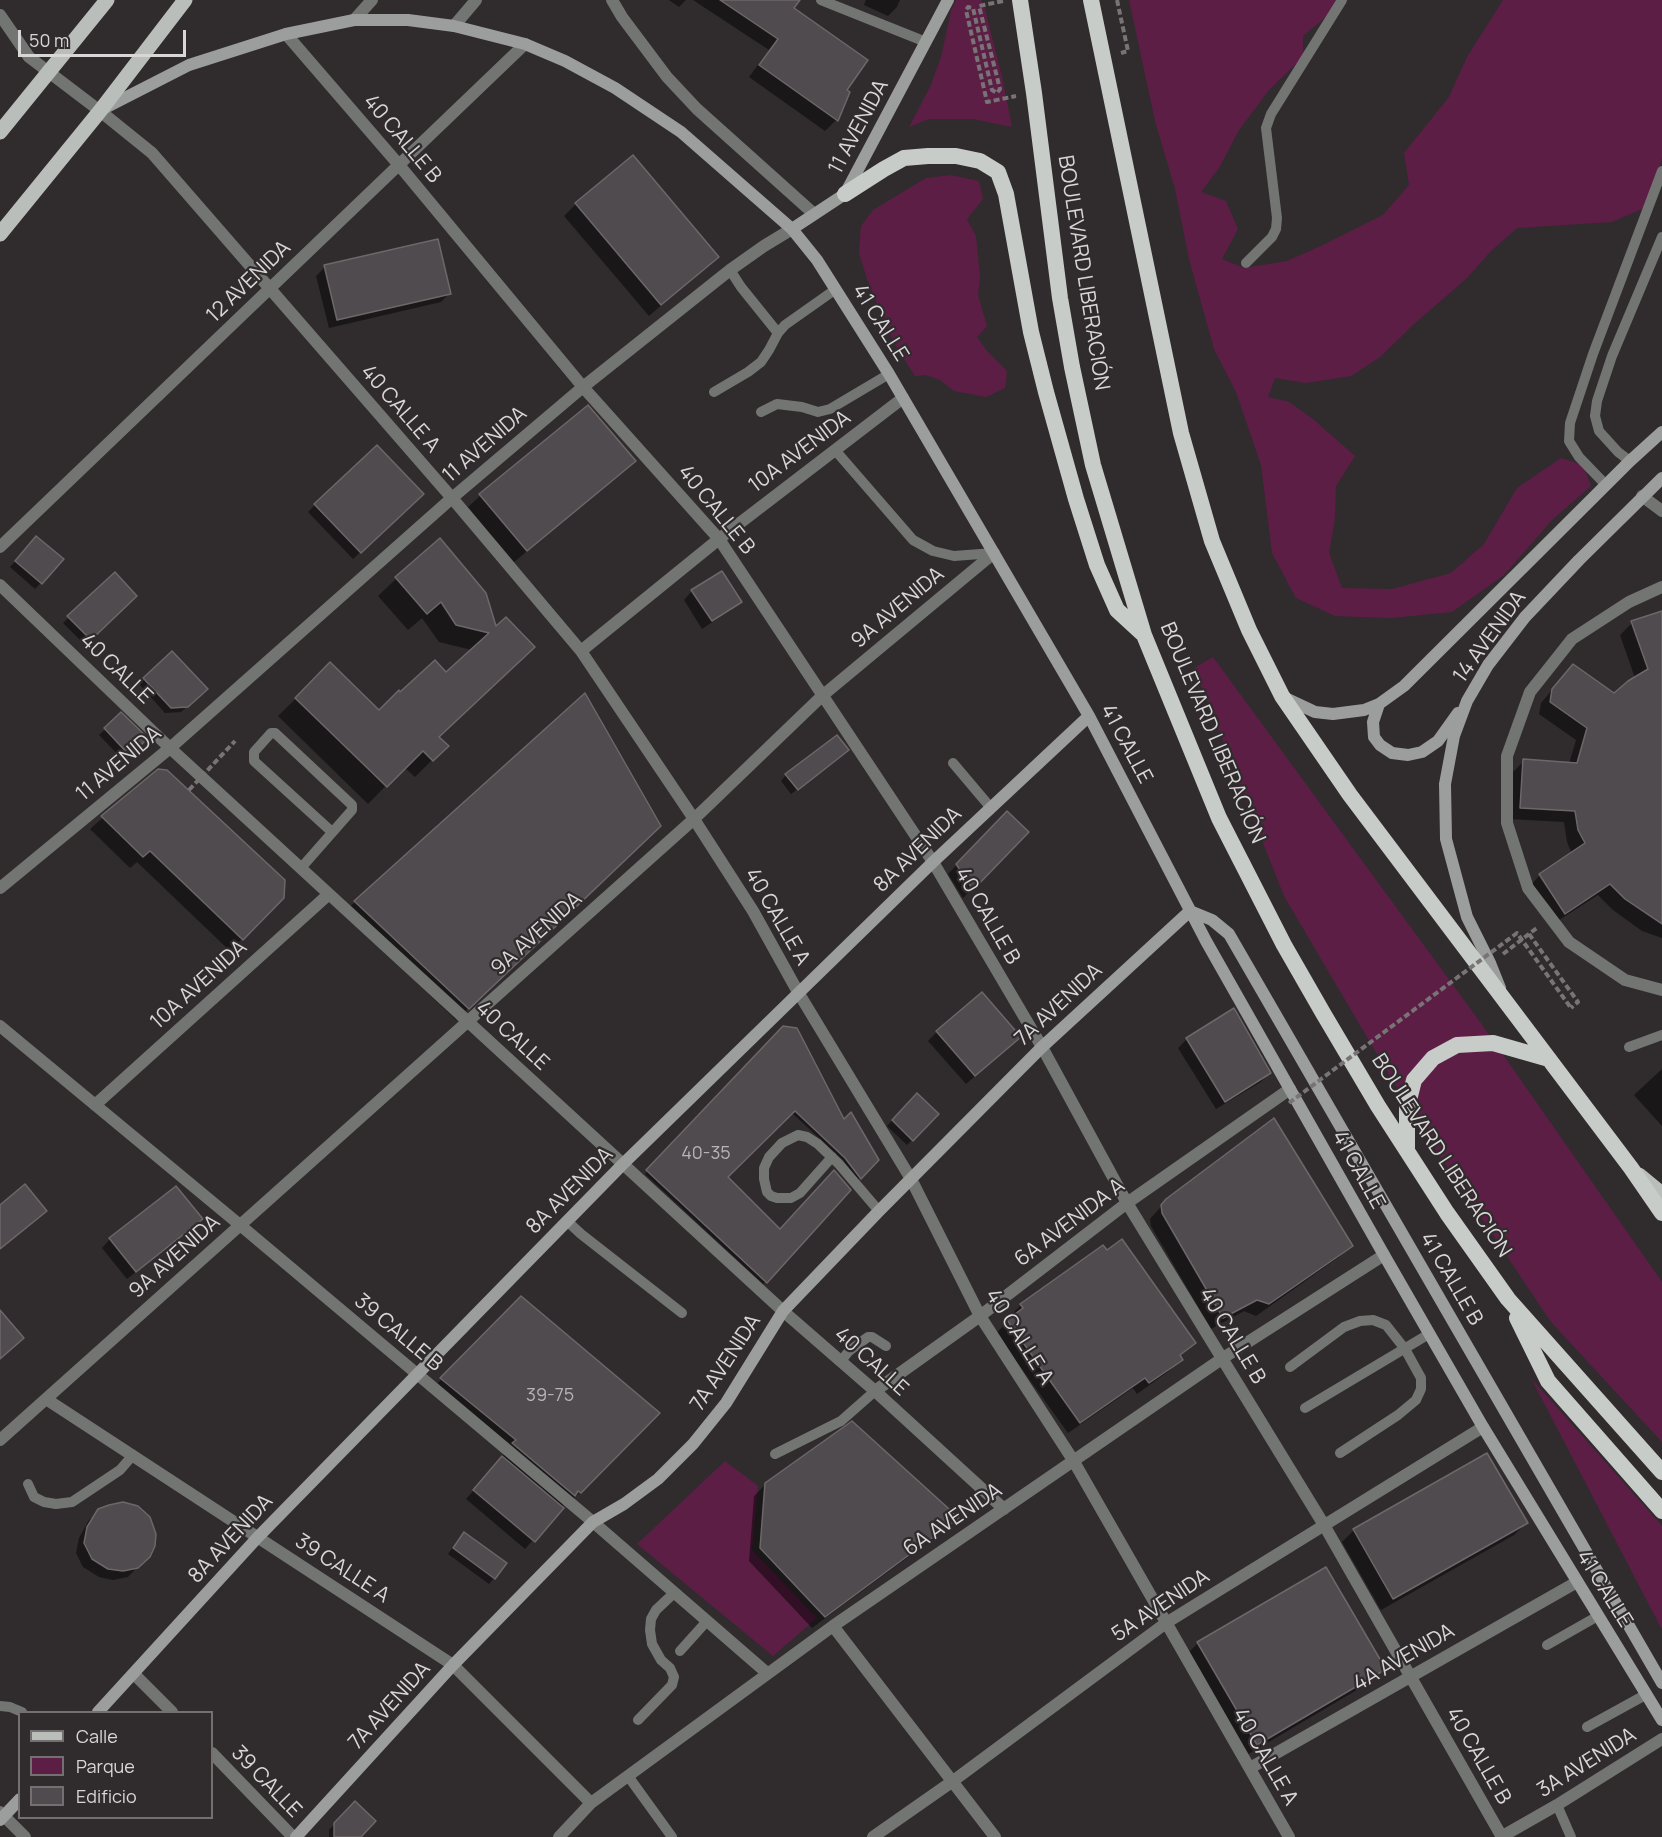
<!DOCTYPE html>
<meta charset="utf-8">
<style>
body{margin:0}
#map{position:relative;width:1662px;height:1837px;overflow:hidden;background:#302b2d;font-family:Manrope,sans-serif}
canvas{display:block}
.legend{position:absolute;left:18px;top:1711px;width:195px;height:108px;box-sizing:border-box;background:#302b2d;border:2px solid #746f71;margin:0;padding:8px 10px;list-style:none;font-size:18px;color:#d9d6d8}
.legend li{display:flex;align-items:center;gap:12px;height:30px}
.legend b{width:30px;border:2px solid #746f71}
.scale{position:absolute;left:18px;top:30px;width:168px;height:27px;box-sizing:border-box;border:3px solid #d9d6d8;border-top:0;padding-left:8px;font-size:18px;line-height:21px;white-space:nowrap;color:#d9d6d8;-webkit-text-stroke:4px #302b2d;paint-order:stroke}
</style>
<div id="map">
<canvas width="1662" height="1837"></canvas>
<ul class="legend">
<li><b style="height:8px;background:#babeba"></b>Calle</li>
<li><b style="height:16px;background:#5d1e46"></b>Parque</li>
<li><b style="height:16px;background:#504b4e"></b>Edificio</li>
</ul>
<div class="scale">50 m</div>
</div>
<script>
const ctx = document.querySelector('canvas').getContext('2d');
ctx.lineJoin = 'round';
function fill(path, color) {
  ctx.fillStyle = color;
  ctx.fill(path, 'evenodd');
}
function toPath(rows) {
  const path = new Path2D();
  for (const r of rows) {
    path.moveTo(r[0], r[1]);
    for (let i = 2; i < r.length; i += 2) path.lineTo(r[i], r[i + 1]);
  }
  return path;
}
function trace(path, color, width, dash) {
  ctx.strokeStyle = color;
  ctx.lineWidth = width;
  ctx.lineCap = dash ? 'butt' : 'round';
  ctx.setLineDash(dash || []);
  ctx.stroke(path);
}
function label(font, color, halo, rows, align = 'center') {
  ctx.font = font + ' Manrope,sans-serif';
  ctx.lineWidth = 4.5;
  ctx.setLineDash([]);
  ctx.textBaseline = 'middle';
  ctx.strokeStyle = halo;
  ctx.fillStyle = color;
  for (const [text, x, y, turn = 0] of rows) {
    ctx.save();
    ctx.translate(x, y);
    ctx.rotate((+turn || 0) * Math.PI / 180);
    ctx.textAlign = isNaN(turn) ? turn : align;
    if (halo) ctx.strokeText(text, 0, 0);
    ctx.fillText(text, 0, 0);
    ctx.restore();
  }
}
fill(toPath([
 [956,0,981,0,984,5,1002,77,1012,127,973,119,929,119,909,127,930,87,941,57,951,11],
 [1129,0,1346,0,1342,9,1327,16,1303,36,1303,57,1269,90,1239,130,1219,168,1201,192,1226,201,1238,229,1222,259,1244,268,1287,261,1323,245,1383,215,1409,185,1404,153,1449,97,1467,57,1503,0,1662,0,1662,158,1649,206,1612,222,1517,228,1491,251,1467,278,1413,325,1380,357,1351,376,1306,383,1275,378,1268,397,1289,402,1313,419,1355,456,1336,486,1335,518,1329,553,1342,588,1392,589,1451,573,1484,544,1517,488,1561,458,1583,465,1591,486,1552,520,1504,575,1452,612,1391,618,1335,616,1296,598,1272,553,1261,465,1236,392,1214,349,1189,259,1175,189,1155,121],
 [951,175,979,181,983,199,967,219,976,236,980,276,978,295,987,326,977,337,987,351,1007,371,1005,388,986,397,954,391,940,380,926,375,915,376,898,350,886,326,868,282,859,253,861,226,873,210,926,178],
 [1213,657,1483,1026,1662,1282,1662,1442,1551,1322,1414,1117,1284,896,1194,668],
 [1531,1378,1662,1526,1662,1629,1660,1626],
 [725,1461,758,1486,752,1550,817,1618,773,1656,637,1544]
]), '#5d1e46');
fill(toPath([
 [669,0,686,0,679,7],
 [693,0,799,0,792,8,848,93,836,120,825,131,749,77,769,50],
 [866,0,900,0,897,7,888,16,864,5],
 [576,204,717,257,649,316,564,216],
 [325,267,450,293,441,302,329,328,316,276],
 [588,407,634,461,622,473,514,562,468,507,480,496],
 [421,494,353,559,308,512,315,505],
 [440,540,495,629,438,738,446,746,415,777,404,767,368,804,278,716,330,665,379,712,400,694,446,674,472,650,439,642,422,618,408,630,378,596,396,579],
 [31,544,62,560,35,589,10,567],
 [115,574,135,596,84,644,63,623],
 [692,591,740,602,731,610,702,629,684,600],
 [1662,612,1662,938,1642,931,1613,910,1598,895,1553,924,1529,887,1540,875,1572,854,1567,842,1564,822,1509,819,1512,773,1524,761,1569,764,1576,740,1539,714,1541,703,1562,678,1614,695,1635,678,1620,635,1632,623],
 [172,653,206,689,181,712,165,713,139,684],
 [121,715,146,738,123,760,99,735],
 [841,756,791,794,781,781,786,775],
 [158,770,283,897,230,951,137,862,130,868,90,829],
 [1007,813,1027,832,963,898,948,874],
 [647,838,456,1020,343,913,355,902],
 [1234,1010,1269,1073,1261,1082,1216,1109,1178,1048,1187,1039],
 [783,1028,843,1122,878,1160,858,1180,843,1160,792,1113,726,1177,780,1231,849,1190,763,1284,645,1174],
 [937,1032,1010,1046,966,1084,928,1041],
 [1662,1069,1662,1126,1634,1095],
 [917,1095,937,1114,907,1145,887,1126],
 [1167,1200,1351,1246,1339,1257,1256,1316,1244,1311,1211,1329,1151,1226,1150,1219],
 [192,1227,127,1279,102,1248,110,1239],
 [521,1298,658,1414,568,1504,566,1502,561,1508,525,1549,466,1499,503,1457,502,1456,505,1452,430,1391],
 [1021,1305,1194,1343,1179,1357,1181,1359,1169,1371,1137,1394,1133,1388,1068,1433,996,1333,1011,1319,1009,1317],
 [1487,1455,1526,1523,1514,1535,1381,1610,1342,1542,1353,1531],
 [766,1484,957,1518,945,1530,812,1628,749,1561,754,1496],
 [99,1511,148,1556,128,1577,113,1580,99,1577,83,1567,76,1553,79,1538,89,1520],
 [459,1539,494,1578,489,1584,448,1554],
 [1198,1643,1380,1672,1367,1684,1245,1756,1186,1655],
 [355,1803,359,1837,329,1837,329,1830]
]), '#0007');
const building = toPath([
 [720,0,800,0,794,8,868,60,847,90,850,92,838,121,759,65,778,39,720,0],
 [633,155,719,257,661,305,575,203,633,155],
 [438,239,451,294,337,320,324,265,438,239],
 [588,405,636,461,527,551,479,494,588,405],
 [377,445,424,494,361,553,314,504,377,445],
 [36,536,64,559,42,584,15,561,36,536],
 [440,538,486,593,496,626,506,617,535,647,439,737,449,746,433,761,423,751,387,787,295,698,330,662,379,710,399,690,400,692,435,660,446,672,489,633,456,625,441,602,427,614,395,577,440,538],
 [722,571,742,602,712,621,691,590,722,571],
 [115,572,137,596,91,640,67,616,115,572],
 [1662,611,1662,924,1625,899,1610,884,1565,914,1539,874,1585,843,1578,830,1575,811,1520,808,1523,759,1577,763,1587,728,1550,702,1552,689,1573,664,1614,693,1628,681,1648,669,1631,621,1662,611],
 [172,651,208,689,188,707,171,708,143,678,172,651],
 [585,693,661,826,469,1009,354,901,585,693],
 [121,712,148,738,130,756,104,728,121,712],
 [837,735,849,750,798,790,785,774,837,735],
 [158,769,167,770,285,880,284,898,243,940,150,851,143,857,101,816,158,769],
 [1007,811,1029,832,973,890,956,864,1007,811],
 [982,992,1021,1037,975,1076,936,1031,982,992],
 [1234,1008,1271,1073,1225,1102,1186,1038,1234,1008],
 [783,1026,797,1028,844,1119,851,1112,879,1160,861,1179,845,1158,795,1111,728,1177,780,1229,834,1170,851,1190,767,1283,646,1170,783,1026],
 [917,1093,939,1114,913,1141,892,1120,917,1093],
 [1274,1118,1353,1246,1269,1304,1257,1300,1223,1318,1162,1213,1161,1205,1166,1199,1274,1118],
 [25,1184,47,1211,0,1249,0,1205,25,1184],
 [176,1186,203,1219,136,1272,109,1238,176,1186],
 [1122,1239,1196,1343,1180,1355,1183,1360,1149,1383,1145,1378,1080,1423,1007,1320,1023,1308,1020,1304,1103,1245,1107,1250,1122,1239],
 [521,1296,660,1413,581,1493,578,1491,575,1496,512,1443,516,1440,440,1378,521,1296],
 [0,1310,24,1338,0,1359,0,1310],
 [852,1421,959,1518,825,1617,760,1548,765,1483,852,1421],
 [1487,1453,1528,1523,1393,1599,1353,1529,1487,1453],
 [502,1456,564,1508,535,1542,473,1490,502,1456],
 [123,1502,138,1506,150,1517,156,1534,155,1546,150,1557,138,1568,123,1571,108,1569,92,1559,84,1543,87,1527,98,1509,109,1505,123,1502],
 [464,1532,507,1563,495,1579,453,1548,464,1532],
 [1326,1567,1384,1666,1381,1672,1257,1745,1197,1642,1326,1567],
 [355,1801,376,1821,361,1837,334,1837,334,1823,355,1801]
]);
fill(building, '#504b4e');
trace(building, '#6d676a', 1.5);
trace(toPath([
 [1117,0,1128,51,1121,53],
 [1003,1,979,6,1000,89,997,93,992,90,973,8,968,7,966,10,987,102,1016,96],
 [1529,934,1578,1002,1571,1008],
 [1503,954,1538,927]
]), '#787476', 4, [6, 3]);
trace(toPath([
 [821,0,926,42],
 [1246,263,1272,237,1276,229,1277,218,1266,128,1271,114,1342,0],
 [730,270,741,287,778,333],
 [714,392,748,372,761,362,769,350,778,333,785,325,836,289],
 [761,412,777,404,802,407,818,412,830,409,889,374],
 [835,450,913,540,933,551,954,556,994,553],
 [1630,461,1618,452,1599,431,1595,416,1597,401,1612,356,1662,237],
 [1606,485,1579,457,1569,441,1570,423,1593,354,1662,171],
 [953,763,991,808],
 [301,868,352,810,352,805,275,733,271,733,254,752,254,761,332,832],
 [1629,1047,1662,1035],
 [832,1157,800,1193,791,1198,777,1198,771,1196,767,1192,764,1179,764,1168,769,1157,782,1143,798,1135,807,1137,818,1144,838,1163,879,1211],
 [567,1221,581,1234,682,1313],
 [841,1361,849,1351,868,1337,872,1337,886,1346],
 [1290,1367,1344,1327,1360,1321,1373,1320,1386,1325,1405,1349,1421,1378,1421,1389,1416,1400,1398,1415,1340,1453],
 [1305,1408,1429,1334],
 [775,1454,841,1421,875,1391],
 [28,1484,34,1497,44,1502,56,1504,72,1502,120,1470,133,1455],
 [1547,1645,1598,1616],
 [680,1651,707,1621],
 [0,1706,10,1707,22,1712],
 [638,1720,672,1685,674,1677,670,1668,661,1660,652,1644,650,1630,651,1619,656,1610,674,1593],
 [1587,1727,1647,1694],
 [628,1776,672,1837],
 [1557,1805,1571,1837]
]), '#737573', 10);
trace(toPath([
 [612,0,622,17,667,77,697,109,813,213],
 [0,15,29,57,100,111,152,153,452,498,581,651,694,819,753,911,798,992,911,1179,980,1316,1073,1460,1289,1837],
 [354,20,372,0],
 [454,26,476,0],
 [286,34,399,165,583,387,719,539,933,862,1042,1047,1127,1203,1324,1525,1502,1837],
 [1642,496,1662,511],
 [0,547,525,44],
 [0,585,170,748,783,1311,875,1391,1004,1509],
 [1662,587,1629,602,1572,639,1530,692,1507,756,1507,823,1528,888,1569,942,1625,980,1662,990],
 [581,651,719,539,903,398],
 [0,888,170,748,452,498,583,387,730,270,764,246,792,229],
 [0,1026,240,1225,593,1522,767,1673],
 [95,1105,329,894],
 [875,1391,980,1316,1127,1203,1290,1089],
 [46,1399,453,1665,591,1803],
 [0,1440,694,819,822,696,994,553],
 [833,1626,995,1837],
 [134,1674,172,1712],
 [212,1753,293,1837],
 [1250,1768,1577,1582],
 [0,1812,25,1837],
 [559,1837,591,1803,833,1626,1223,1358,1384,1255],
 [873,1837,953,1781,1166,1623,1483,1427],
 [1501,1837,1557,1805,1662,1739]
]), '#737573', 12);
trace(toPath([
 [103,109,189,65,286,34,354,20,408,20,454,26,525,44,565,61,615,88,681,132,792,229,817,260,889,374,1089,716,1206,941,1384,1255,1483,1427,1662,1720],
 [792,229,845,194,948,0],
 [1283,697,1315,712,1333,714,1364,710,1379,704,1404,686,1630,461,1662,432],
 [1379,704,1373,722,1374,737,1380,745,1392,753,1408,755,1422,752,1438,741,1458,713],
 [1500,988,1490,963,1467,917,1446,839,1445,784,1454,736,1467,701,1488,665,1525,617,1579,560,1662,478],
 [98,1712,258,1537,623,1164,933,862,1089,716],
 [0,1820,20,1799],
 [296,1837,453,1665,593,1522,624,1504,658,1479,693,1444,726,1403,783,1311,879,1211,1042,1047,1190,911,1212,920,1229,934,1662,1683]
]), '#9b9e9c', 12);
trace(toPath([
 [0,132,107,0],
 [0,234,100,111,185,0],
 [1639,1175,1662,1194]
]), '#babeba', 15);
trace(toPath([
 [1020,0,1034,93,1060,298,1072,367,1093,465,1144,635,1219,818,1284,945,1323,1013,1378,1106,1447,1213,1508,1299,1662,1472],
 [1091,0,1181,433,1212,541,1249,630,1282,696,1350,795,1631,1168,1662,1213],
 [845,194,884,169,904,158,928,156,956,156,980,161,998,172,1006,194,1031,332,1046,392,1076,499,1097,565,1117,610,1142,633],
 [1407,1149,1407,1108,1414,1080,1433,1058,1457,1045,1493,1043,1549,1059],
 [1517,1318,1548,1381,1662,1511]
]), '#c8ccc8', 16);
trace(toPath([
 [189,790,235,741],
 [1289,1103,1517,933,1571,1008]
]), '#787476', 4, [6, 3]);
label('18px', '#b7b3b6', null, [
 ["40-35",706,1154],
 ["39-75",550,1396]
]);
label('21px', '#d9d6d8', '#302b2d', [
 ["11 AVENIDA",859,127,-62],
 ["40 CALLE B",402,139,50],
 ["BOULEVARD LIBERACIÓN",1083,273,81],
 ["12 AVENIDA",249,282,-44],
 ["41 CALLE",880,323,58],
 ["40 CALLE A",400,409,49],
 ["11 AVENIDA",485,445,-41],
 ["10A AVENIDA",800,452,-37],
 ["40 CALLE B",716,510,51],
 ["9A AVENIDA",898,608,-40],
 ["14 AVENIDA",1490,637,-54],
 ["40 CALLE",116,669,44],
 ["BOULEVARD LIBERACIÓN",1212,733,67],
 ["41 CALLE",1126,744,62],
 ["11 AVENIDA",119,764,-40],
 ["8A AVENIDA",918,850,-44],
 ["40 CALLE B",987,916,60],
 ["40 CALLE A",777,917,60],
 ["9A AVENIDA",537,934,-42],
 ["10A AVENIDA",199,985,-42],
 ["7A AVENIDA",1059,1005,-43],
 ["40 CALLE",512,1036,43],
 ["BOULEVARD LIBERACIÓN",1441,1156,57],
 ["41 CALLE",1358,1170,61],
 ["8A AVENIDA",570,1191,-45],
 ["6A AVENIDA A",1070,1223,-37],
 ["9A AVENIDA",175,1257,-42],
 ["41 CALLE B",1451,1279,60],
 ["39 CALLE B",398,1333,40],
 ["40 CALLE B",1232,1336,59],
 ["40 CALLE A",1019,1337,58],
 ["40 CALLE",871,1362,42],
 ["7A AVENIDA",726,1363,-57],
 ["6A AVENIDA",953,1520,-34],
 ["8A AVENIDA",231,1539,-47],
 ["39 CALLE A",342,1569,33],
 ["41 CALLE",1604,1589,58],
 ["5A AVENIDA",1161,1606,-34],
 ["4A AVENIDA",1404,1658,-30],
 ["7A AVENIDA",390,1706,-48],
 ["40 CALLE B",1478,1756,60],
 ["40 CALLE A",1265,1757,60],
 ["3A AVENIDA",1587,1763,-32],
 ["39 CALLE",266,1782,46]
]);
</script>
